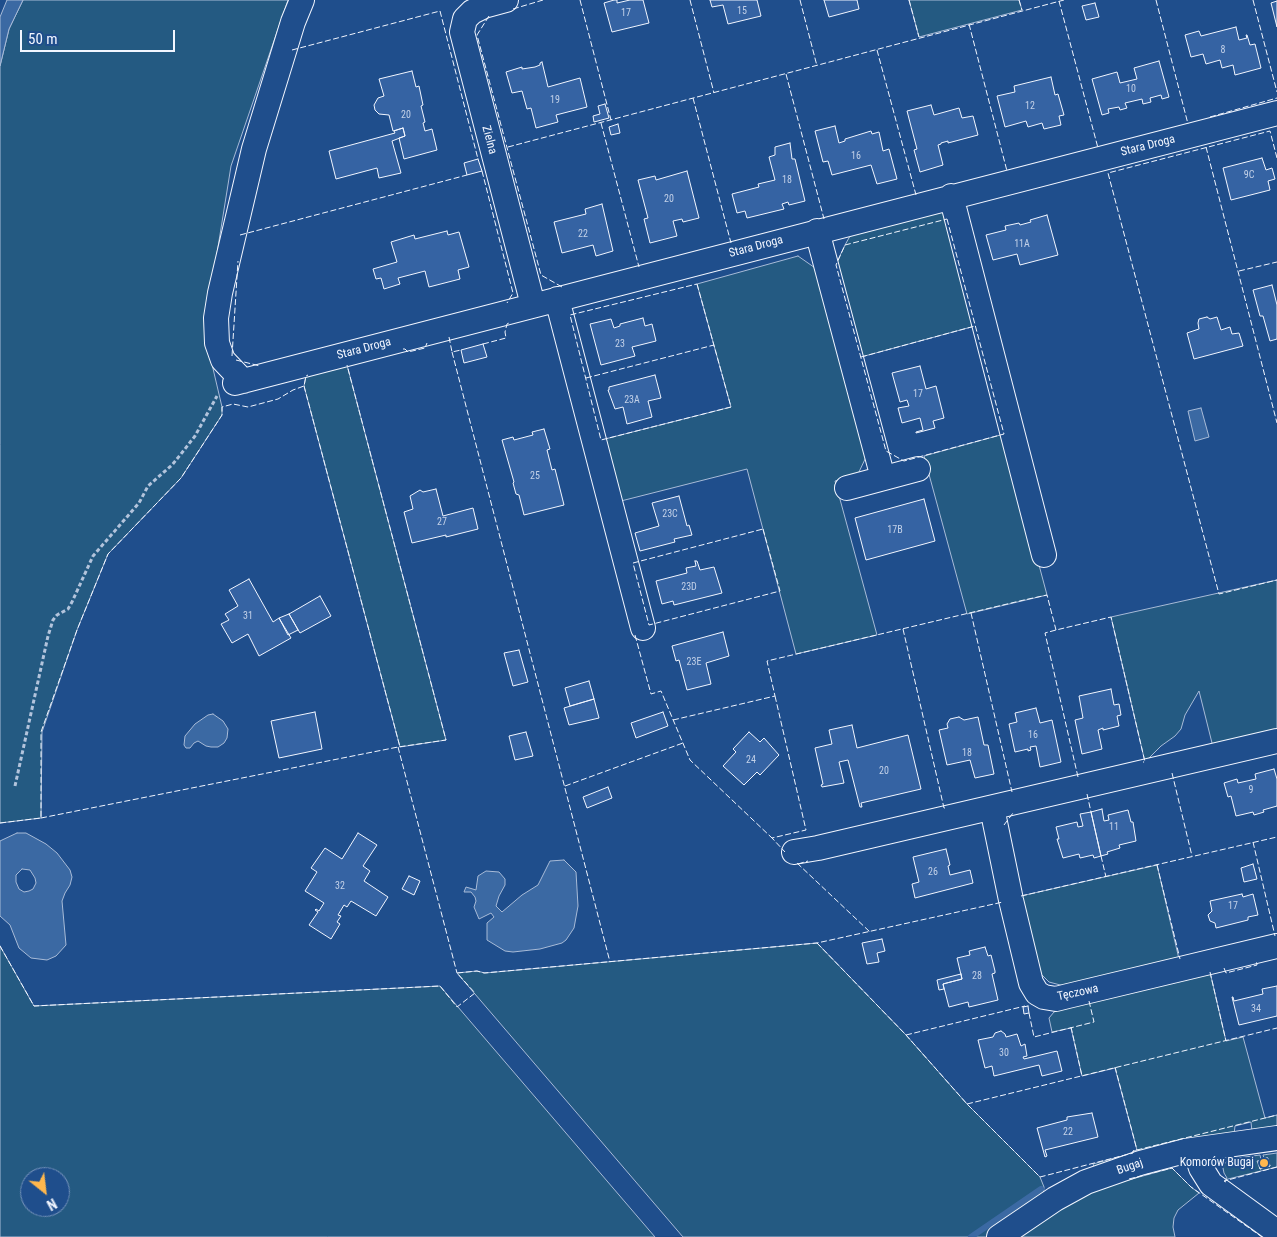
<!DOCTYPE html>
<meta charset="utf-8">
<style>
body{margin:0}
#map{position:relative;width:1277px;height:1237px;overflow:hidden;background:#1f4e8c;font-family:"Roboto Condensed",sans-serif}
canvas{display:block}
.north{position:absolute;left:20px;top:1167px;width:50px;height:50px;box-sizing:border-box;background:#1f4e8c;border:1px solid #7391ba;border-radius:50%;rotate:151deg;font-size:14px;font-weight:700;line-height:20px;text-align:center;color:#f2f6ff}
.north::after{content:'';display:block;margin:auto;width:18px;height:22px;background:#ffb74d;clip-path:polygon(50% 0,100% 100%,50% 72%,0 100%)}
.scale{position:absolute;left:20px;top:30px;width:155px;height:22px;box-sizing:border-box;border:2px solid #f2f6ff;border-top:0;padding-left:6px;font-size:15px;line-height:18px;white-space:nowrap;color:#f2f6ff;-webkit-text-stroke:4px #1f4e8c;paint-order:stroke}
</style>
<div id="map">
<canvas width="1277" height="1237"></canvas>
<div class="north">N</div>
<div class="scale">50 m</div>
</div>
<script>
const ctx = document.querySelector('canvas').getContext('2d');
ctx.lineJoin = 'round';
function fill(path, color) {
  ctx.fillStyle = color;
  ctx.fill(path, 'evenodd');
}
function toPath(rows) {
  const path = new Path2D();
  for (const r of rows) {
    path.moveTo(r[0], r[1]);
    for (let i = 2; i < r.length; i += 2) path.lineTo(r[i], r[i + 1]);
  }
  return path;
}
function trace(path, color, width, dash) {
  ctx.strokeStyle = color;
  ctx.lineWidth = width;
  ctx.lineCap = dash ? 'butt' : 'round';
  ctx.setLineDash(dash || []);
  ctx.stroke(path);
}
function label(font, color, halo, rows, align = 'center') {
  ctx.font = font + ' "Roboto Condensed",sans-serif';
  ctx.lineWidth = 4;
  ctx.setLineDash([]);
  ctx.textBaseline = 'middle';
  ctx.strokeStyle = halo;
  ctx.fillStyle = color;
  for (const [text, x, y, turn = 0] of rows) {
    ctx.save();
    ctx.translate(x, y);
    ctx.rotate((+turn || 0) * Math.PI / 180);
    ctx.textAlign = isNaN(turn) ? turn : align;
    if (halo) ctx.strokeText(text, 0, 0);
    ctx.fillText(text, 0, 0);
    ctx.restore();
  }
}
const green = toPath([
 [23,0,288,0,231,166,214,272,207,343,222,407,222,415,181,478,108,554,77,630,42,732,41,818,0,823,0,66,9,29,23,0],
 [909,0,1019,0,1022,10,919,37,909,0],
 [944,206,975,326,861,357,836,264,845,245,854,229,944,206],
 [798,256,818,270,867,455,858,474,835,481,877,635,796,654,747,469,617,502,601,440,731,407,697,284,798,256],
 [347,365,446,740,400,747,304,386,306,376,347,365],
 [1004,434,1047,595,967,614,924,456,1004,434],
 [1277,580,1277,732,1213,747,1199,691,1185,715,1181,729,1175,736,1161,746,1145,762,1111,617,1277,580],
 [1157,865,1179,959,1064,986,1049,982,1038,971,1021,896,1157,865],
 [817,943,906,1035,967,1104,1040,1177,1044,1187,1043,1198,986,1237,683,1237,457,973,477,971,485,973,817,943],
 [0,946,34,1006,440,986,655,1237,0,1237,0,946],
 [30,1177,60,1177,60,1207,30,1207,30,1177],
 [1210,972,1226,1041,1243,1037,1265,1118,1277,1115,1277,1129,1252,1132,1251,1122,1235,1126,1234,1135,1094,1167,1093,1164,1133,1153,1133,1151,1137,1150,1115,1068,1082,1076,1071,1028,1052,1032,1049,1018,1054,1012,1063,1008,1210,972],
 [1277,1153,1277,1167,1224,1180,1227,1178,1224,1173,1223,1168,1225,1163,1230,1159,1260,1155,1261,1160,1257,1161,1260,1169,1270,1166,1268,1158,1264,1158,1263,1155,1277,1153],
 [1172,1168,1191,1187,1199,1193,1178,1210,1174,1218,1173,1227,1175,1237,1011,1237,1068,1199,1121,1182,1172,1168]
]);
fill(green, '#245a82');
trace(green, '#a8bbd7', 1);
const water = toPath([
 [7,0,23,0,9,29,0,66,0,17,7,0],
 [1201,408,1209,437,1195,441,1188,411,1201,408],
 [213,714,223,721,228,729,227,738,224,743,218,747,211,747,206,746,198,741,194,743,190,748,186,748,184,745,185,736,195,724,208,715,213,714],
 [17,833,26,833,46,844,57,853,70,870,72,877,70,885,65,893,62,901,66,945,56,956,47,960,31,958,19,948,10,925,0,916,0,841,17,833],
 [22,869,30,870,35,878,36,883,33,889,29,891,24,892,19,889,16,882,16,875,22,869],
 [564,860,576,872,578,906,574,928,566,940,562,943,540,949,513,952,505,951,487,940,487,923,494,917,491,913,479,919,474,907,476,901,475,897,471,892,464,892,466,887,476,890,478,876,486,871,499,872,505,879,505,885,499,896,496,906,502,912,522,895,538,885,550,861,564,860]
]);
fill(water, '#3b69a3');
trace(water, '#a8bbd7', 1);
trace(toPath([
 [971,1237,1041,1189]
]), '#3b69a3', 6);
const building = toPath([
 [614,0,617,0,617,3,630,0,643,0,649,23,612,32,604,3,614,0],
 [710,0,757,0,761,16,728,24,723,5,712,7,710,0],
 [824,0,857,0,859,9,829,17,824,0],
 [1277,1,1277,27,1271,3,1277,1],
 [1095,3,1099,17,1086,20,1082,6,1095,3],
 [1236,27,1239,40,1247,38,1246,35,1247,35,1250,45,1255,44,1261,68,1235,75,1233,65,1222,68,1220,60,1206,64,1203,54,1191,57,1185,35,1199,31,1201,36,1236,27],
 [1159,61,1169,97,1162,99,1161,95,1150,98,1151,102,1143,104,1142,99,1125,103,1127,108,1120,110,1119,107,1108,109,1109,113,1102,115,1092,79,1117,72,1120,83,1137,79,1134,68,1159,61],
 [542,62,548,87,580,78,587,107,556,115,558,122,536,128,531,108,527,109,522,91,512,93,506,72,522,67,522,69,535,67,540,65,540,63,542,62],
 [412,71,416,87,419,86,423,105,421,106,425,122,423,123,425,131,432,129,437,150,404,159,399,138,405,136,403,128,393,131,389,115,379,114,375,110,374,105,378,98,384,96,379,79,412,71],
 [1051,77,1055,95,1058,94,1064,115,1059,116,1061,125,1044,129,1042,123,1028,127,1026,121,1005,127,997,96,1015,92,1014,86,1051,77],
 [605,104,609,118,594,122,593,116,600,114,598,106,605,104],
 [931,105,934,115,959,108,962,118,973,116,978,135,948,143,948,141,941,143,941,144,938,145,943,165,920,172,914,150,917,149,907,111,931,105],
 [618,124,620,133,611,135,609,127,618,124],
 [835,126,839,143,845,141,845,139,871,131,872,134,879,132,883,151,889,149,897,179,877,184,871,165,832,175,828,161,823,162,815,131,835,126],
 [403,128,405,136,392,141,401,173,379,178,377,168,336,179,329,151,395,133,394,131,403,128],
 [790,143,792,159,795,159,805,201,789,205,788,202,782,204,784,209,747,218,745,211,737,213,732,194,759,187,758,184,775,180,769,157,775,155,775,147,790,143],
 [1262,158,1266,170,1272,168,1275,179,1268,181,1270,190,1231,200,1223,168,1262,158],
 [478,159,482,171,467,175,464,163,478,159],
 [687,171,699,218,683,222,682,219,673,221,677,236,650,243,644,219,648,218,638,180,655,176,656,180,687,171],
 [602,204,613,251,596,256,593,245,562,253,554,222,586,214,585,209,602,204],
 [1047,215,1058,255,1020,265,1017,254,993,260,986,235,1006,230,1005,226,1019,223,1020,225,1031,222,1030,220,1047,215],
 [447,231,448,235,459,232,469,267,458,270,460,279,429,287,425,271,398,278,400,284,384,289,381,278,376,279,373,269,397,262,391,242,414,235,415,239,447,231],
 [1272,285,1277,305,1277,339,1270,341,1263,316,1260,316,1253,290,1272,285],
 [1207,317,1210,319,1217,317,1221,330,1230,327,1232,334,1239,333,1243,346,1194,359,1187,333,1199,329,1198,323,1199,319,1207,317],
 [643,318,645,326,652,324,656,341,632,347,635,356,601,365,590,324,611,319,614,328,620,326,620,324,643,318],
 [483,344,487,357,464,363,461,350,483,344],
 [920,366,926,389,936,386,944,418,933,421,935,428,916,433,916,432,923,430,920,418,902,423,898,408,909,406,907,400,900,402,892,373,920,366],
 [655,375,661,398,648,401,652,417,627,424,623,407,615,409,608,390,609,390,609,387,655,375],
 [544,429,550,449,547,450,552,470,555,469,564,505,524,515,519,495,516,494,513,483,514,482,502,440,513,437,514,440,533,435,532,432,544,429],
 [436,489,443,516,473,508,478,529,446,537,446,535,412,543,404,512,413,509,410,496,420,490,423,492,436,489],
 [679,496,687,526,689,525,692,535,674,539,675,542,640,551,635,533,659,526,652,503,679,496],
 [924,499,935,541,866,560,855,518,924,499],
 [695,561,697,561,700,570,714,567,722,593,674,605,673,601,662,604,656,581,687,573,686,568,696,566,695,561],
 [249,579,273,622,279,618,291,638,259,656,248,634,232,643,221,624,229,620,225,614,238,606,229,590,249,579],
 [320,596,331,616,300,633,289,614,320,596],
 [289,614,298,630,288,635,279,618,289,614],
 [723,632,729,656,706,663,711,684,687,690,679,660,676,661,672,646,723,632],
 [519,650,528,682,513,686,504,653,519,650],
 [589,681,594,699,570,706,565,688,589,681],
 [1111,689,1114,705,1119,704,1121,715,1117,716,1119,726,1103,730,1103,728,1098,730,1102,749,1082,754,1075,720,1083,718,1079,696,1111,689],
 [594,699,599,718,569,725,564,708,594,699],
 [1036,708,1040,723,1052,720,1061,762,1040,767,1036,746,1030,747,1031,750,1028,751,1028,749,1015,752,1009,724,1017,722,1015,713,1036,708],
 [315,712,322,749,279,758,271,721,315,712],
 [663,712,668,726,636,738,631,723,663,712],
 [959,717,964,720,978,717,984,745,988,745,994,774,975,778,970,760,947,765,939,730,948,728,947,724,950,719,959,717],
 [852,725,857,748,908,735,921,789,861,803,862,807,860,807,848,760,839,762,844,783,822,787,821,785,823,784,815,748,832,744,829,730,852,725],
 [526,732,533,756,515,760,509,736,526,732],
 [749,732,760,742,764,738,779,755,760,775,757,772,744,785,723,766,736,752,733,749,749,732],
 [1274,769,1277,779,1277,806,1263,810,1264,812,1254,815,1253,812,1236,816,1231,796,1228,797,1224,783,1237,779,1238,783,1256,779,1255,774,1274,769],
 [608,787,612,798,587,808,583,797,608,787],
 [1102,809,1104,821,1109,820,1108,815,1128,810,1131,822,1133,822,1136,841,1119,845,1120,848,1107,852,1108,854,1101,856,1091,812,1102,809],
 [1091,812,1101,856,1094,858,1093,855,1080,858,1079,854,1063,858,1057,839,1059,839,1056,827,1077,822,1078,827,1083,826,1080,814,1091,812],
 [358,833,377,845,363,866,370,871,364,881,388,897,376,916,351,901,347,907,344,905,338,915,341,916,337,922,340,924,331,939,309,925,318,912,315,910,316,909,319,911,324,903,305,891,317,872,311,868,325,848,342,859,358,833],
 [946,849,950,865,948,866,950,875,970,870,973,883,915,898,912,884,919,882,913,857,946,849],
 [1253,864,1257,879,1244,882,1241,868,1253,864],
 [409,876,420,881,414,895,402,889,409,876],
 [1242,894,1243,897,1253,894,1258,915,1248,917,1248,920,1216,928,1215,923,1210,921,1208,915,1212,911,1210,901,1242,894],
 [882,939,885,951,877,953,879,962,867,964,862,943,882,939],
 [985,947,988,956,991,955,995,971,995,973,992,974,998,1000,969,1007,968,1002,949,1007,943,984,962,979,957,958,970,955,969,951,985,947],
 [961,974,962,979,943,984,944,989,939,990,937,980,961,974],
 [1277,986,1277,1016,1239,1025,1232,997,1233,997,1234,1001,1263,994,1262,989,1277,986],
 [1028,1006,1029,1013,1024,1014,1023,1007,1028,1006],
 [1001,1031,1005,1034,1006,1037,1017,1034,1021,1046,1025,1044,1027,1056,1023,1057,1024,1059,1057,1051,1062,1071,1042,1076,1039,1065,994,1076,992,1066,985,1068,978,1040,993,1037,995,1033,1001,1031],
 [1092,1113,1098,1137,1045,1150,1047,1156,1045,1157,1037,1128,1067,1120,1067,1117,1092,1113],
 [1267,1158,1270,1166,1260,1169,1258,1161,1267,1158]
]);
fill(building, '#3563a3');
trace(building, '#f2f6ff', 1);
const minor = toPath([
 [506,0,484,6,472,12,465,19,462,32,533,305],
 [951,196,1044,555],
 [817,231,883,478],
 [557,299,643,628],
 [243,381,223,360,217,343,216,318,220,293,254,149,293,22,302,0],
 [235,383,1277,113],
 [847,488,918,469],
 [992,808,1011,900,1031,983,1037,993,1044,997,1056,999,1068,996,1277,946],
 [794,852,818,848,1277,741],
 [1195,1150,1201,1168,1211,1184,1277,1232],
 [999,1237,1055,1199,1086,1182,1140,1163,1185,1151,1277,1138]
]);
trace(minor, '#f2f6ff', 26);
trace(toPath([
 [15,786,48,636,53,620,57,615,68,609,72,602,93,556,139,503,148,486,172,465,181,454,195,436,217,396]
]), '#b3c4dc', 3, [4, 2.5]);
trace(minor, '#1f4e8c', 24);
trace(toPath([
 [580,0,611,120],
 [690,0,714,93],
 [800,0,817,66],
 [909,0,919,37],
 [1019,0,1022,10],
 [1156,0,1188,124],
 [1253,0,1277,92],
 [1059,1,1098,148],
 [513,9,543,0],
 [489,16,477,35,541,275,562,287],
 [969,24,1007,171],
 [292,50,440,11,478,159],
 [877,50,916,195],
 [786,74,824,219],
 [693,98,731,243],
 [1210,117,1277,98],
 [601,123,639,267],
 [508,147,1064,0],
 [1206,147,1277,423],
 [1277,158,1270,131,1108,173,1219,594,1277,580],
 [482,171,513,293,507,303],
 [947,219,1004,434,904,461,886,451,836,265,845,245,947,219],
 [240,235,467,175],
 [1239,271,1277,262],
 [697,284,731,407,601,440,570,315,697,284],
 [449,337,452,352,461,350],
 [483,344,506,338,505,332,507,324,511,322],
 [403,349,405,349,408,352,425,348,427,343],
 [452,352,610,962],
 [232,356,238,261],
 [861,357,975,326],
 [236,360,260,366],
 [586,378,714,345],
 [304,386,400,747],
 [763,529,780,591,649,625,633,563,763,529],
 [971,613,1012,792],
 [903,629,944,808,946,808],
 [635,635,651,694,661,691,690,760,772,838],
 [775,696,806,830,772,838,785,852],
 [673,720,775,696,767,661,1024,600,1047,595,1056,630],
 [398,747,457,973],
 [1172,773,1192,856],
 [1078,777,1045,633,1056,630,1111,617,1145,762,1143,762],
 [565,786,683,743],
 [1087,794,1091,812],
 [41,818,398,747,446,740,347,365],
 [0,823,41,818,41,732,77,630,108,554,181,478,222,415,222,407,233,404,248,407,278,399,293,390,304,386,306,376,308,375],
 [1004,825,1013,813],
 [1253,842,1275,936],
 [1101,856,1106,877],
 [797,863,870,932],
 [798,864,808,861],
 [1157,865,1180,959],
 [1021,896,1277,837],
 [817,943,906,1035,967,1104,1040,1177,1133,1153,1133,1151,1277,1115],
 [0,946,34,1006,440,986,457,1007,475,993,457,973,477,971,484,973,817,943,1003,902],
 [1224,968,1226,973,1257,965,1256,960],
 [1210,972,1226,1041],
 [1029,1013,1034,1037,1094,1022,1089,1001],
 [1071,1027,1082,1076],
 [906,1035,1025,1006],
 [1115,1067,1137,1150],
 [967,1104,1277,1028],
 [1129,1179,1172,1168,1191,1187,1262,1237],
 [1226,1182,1224,1181,1277,1167]
]), '#f2f6ff', 1, [6, 2.5]);
for (const [x, y, r, color] of [
 [1264,1163,5,"#ffb74d"]
]) {
  const dot = new Path2D();
  dot.arc(x, y, r, 0, 2 * Math.PI);
  ctx.fillStyle = color;
  ctx.fill(dot);
  trace(dot, '#1f4e8c', 2);
}
label('10px', '#c3d1e8', null, [
 ["15",742,11],
 ["17",626,13],
 ["8",1223,50],
 ["10",1131,89],
 ["19",555,100],
 ["12",1030,106],
 ["20",406,115],
 ["16",856,156],
 ["9C",1249,175],
 ["18",787,180],
 ["20",669,199],
 ["22",583,234],
 ["11A",1022,244],
 ["23",620,344],
 ["17",918,394],
 ["23A",632,400],
 ["25",535,476],
 ["23C",670,514],
 ["27",442,522],
 ["17B",895,530],
 ["23D",689,587],
 ["31",248,616],
 ["23E",694,662],
 ["16",1033,735],
 ["18",967,753],
 ["24",751,760],
 ["20",884,771],
 ["9",1251,790],
 ["11",1114,827],
 ["26",933,872],
 ["32",340,886],
 ["17",1233,906],
 ["28",977,976],
 ["34",1256,1009],
 ["30",1004,1053],
 ["22",1068,1132]
]);
label('12px', '#f2f6ff', '#1f4e8c', [
 ["Zielna",489,140,75],
 ["Stara Droga",1148,146,-14],
 ["Stara Droga",756,247,-15],
 ["Stara Droga",364,349,-15],
 ["Tęczowa",1078,993,-12],
 ["Bugaj",1130,1167,-19]
]);
label('12px', '#f2f6ff', '#1f4e8c', [
 ["Komorów Bugaj",1254,1163]
], 'right');
</script>
